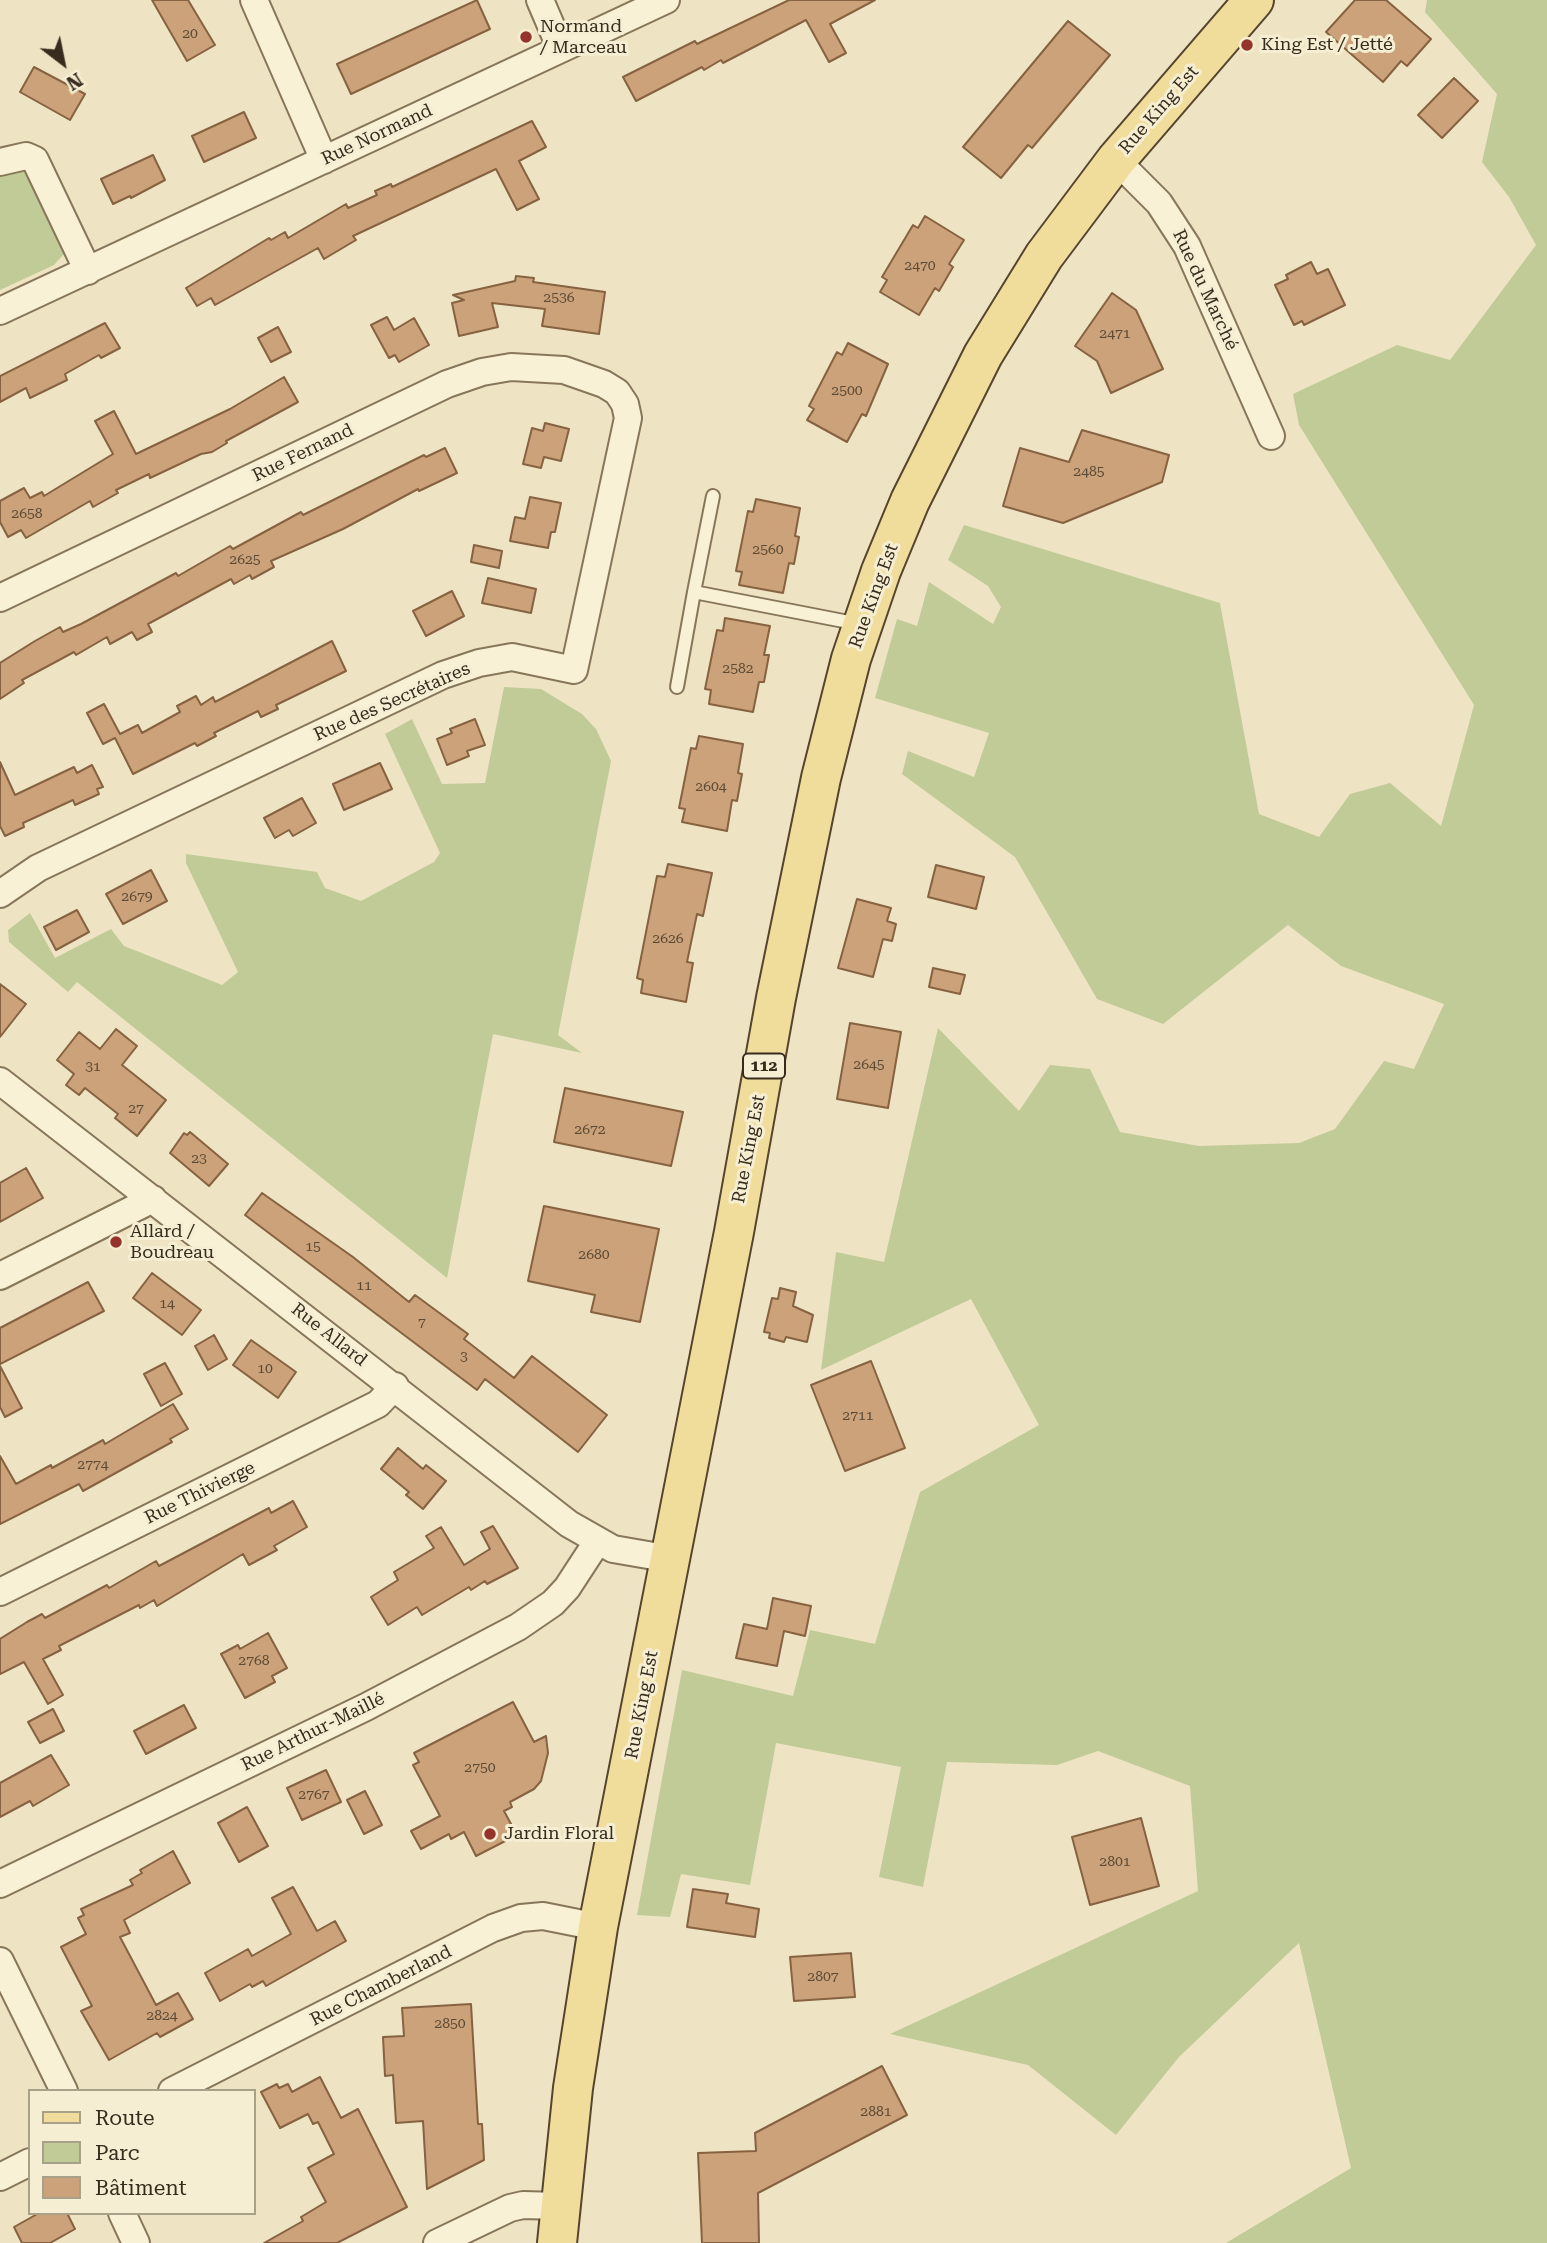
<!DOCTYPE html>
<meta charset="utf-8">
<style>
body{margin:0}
#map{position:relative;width:1547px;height:2243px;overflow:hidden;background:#eee4c3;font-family:"Roboto Serif",serif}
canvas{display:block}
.legend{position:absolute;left:28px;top:2089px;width:228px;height:126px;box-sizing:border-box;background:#f5eed2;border:2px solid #a9a08a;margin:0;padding:9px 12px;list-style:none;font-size:21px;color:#372c1e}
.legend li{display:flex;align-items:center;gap:14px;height:35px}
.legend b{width:35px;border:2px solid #a9a08a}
.north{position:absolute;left:28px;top:28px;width:70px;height:70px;-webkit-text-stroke:5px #f5eed2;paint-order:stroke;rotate:148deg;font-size:19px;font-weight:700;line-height:28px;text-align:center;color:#372c1e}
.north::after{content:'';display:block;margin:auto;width:24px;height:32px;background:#372c1e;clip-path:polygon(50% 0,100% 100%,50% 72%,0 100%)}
</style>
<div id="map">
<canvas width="1547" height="2243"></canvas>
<ul class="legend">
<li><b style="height:9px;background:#f1dd9b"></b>Route</li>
<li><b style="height:19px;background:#c1cb97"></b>Parc</li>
<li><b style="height:19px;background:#cba279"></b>Bâtiment</li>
</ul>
<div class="north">N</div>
</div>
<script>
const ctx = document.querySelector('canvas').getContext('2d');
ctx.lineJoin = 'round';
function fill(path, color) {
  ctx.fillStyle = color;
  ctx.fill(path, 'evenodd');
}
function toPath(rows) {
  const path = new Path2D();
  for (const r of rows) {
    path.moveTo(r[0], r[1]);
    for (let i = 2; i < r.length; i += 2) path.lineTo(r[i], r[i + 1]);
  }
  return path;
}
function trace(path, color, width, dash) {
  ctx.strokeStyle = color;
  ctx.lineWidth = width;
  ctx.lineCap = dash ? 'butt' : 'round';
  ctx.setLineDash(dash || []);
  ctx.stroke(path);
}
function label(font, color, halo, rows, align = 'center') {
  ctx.font = font + ' "Roboto Serif",serif';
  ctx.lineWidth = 6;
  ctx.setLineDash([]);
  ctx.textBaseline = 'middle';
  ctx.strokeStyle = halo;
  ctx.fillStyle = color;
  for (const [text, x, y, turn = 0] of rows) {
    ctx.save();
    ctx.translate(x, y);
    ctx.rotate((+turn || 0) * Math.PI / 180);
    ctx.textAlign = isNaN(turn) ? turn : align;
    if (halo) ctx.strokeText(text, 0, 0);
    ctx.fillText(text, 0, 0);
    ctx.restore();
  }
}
fill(toPath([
 [1427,0,1547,0,1547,2243,1226,2243,1351,2168,1299,1943,1179,2057,1116,2135,1028,2065,890,2034,1198,1891,1190,1786,1098,1751,1057,1765,947,1762,923,1887,879,1877,901,1767,776,1743,750,1885,681,1874,670,1917,637,1915,682,1670,793,1696,810,1630,875,1644,920,1492,1039,1425,971,1299,821,1370,836,1252,884,1262,938,1028,1019,1111,1050,1065,1090,1069,1120,1132,1199,1146,1299,1143,1335,1129,1384,1061,1414,1069,1444,1004,1341,966,1288,925,1163,1024,1097,999,1015,857,902,774,908,751,974,777,989,733,875,698,897,619,917,626,929,582,993,624,1001,607,988,586,948,560,964,525,1220,603,1259,814,1319,837,1350,794,1390,783,1441,826,1474,705,1299,425,1293,394,1397,345,1450,360,1536,245,1509,197,1482,162,1497,94,1425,12],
 [17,168,27,171,64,254,54,265,0,290,0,175],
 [504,687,541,689,582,714,596,729,611,761,558,1035,582,1053,493,1034,447,1278,77,982,68,992,9,942,8,930,30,913,55,958,111,929,124,946,222,985,238,972,186,863,186,854,317,872,325,888,361,901,434,862,440,853,385,734,412,719,442,784,485,783]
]), '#c1cb97');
const building = toPath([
 [152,0,188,0,215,45,187,61,152,0],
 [477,0,490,29,351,94,337,64,477,0],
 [789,0,875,0,830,24,846,53,829,62,806,20,723,63,721,60,704,70,702,67,636,101,623,77,695,41,697,44,789,0],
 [1355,0,1386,0,1431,39,1407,66,1401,61,1383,82,1326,32,1355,0],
 [1068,21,1110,55,1032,148,1028,145,1001,178,963,147,1068,21],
 [34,67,85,94,70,120,20,92,34,67],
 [1454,78,1478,101,1442,138,1418,115,1454,78],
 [244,112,256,138,204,162,192,136,244,112],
 [532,121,546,147,519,161,539,199,517,210,496,169,353,236,356,240,324,259,318,248,215,305,211,298,197,306,186,288,269,238,271,240,285,232,288,238,346,204,348,208,377,195,375,191,391,184,392,187,532,121],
 [153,155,165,180,131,198,130,196,113,204,101,179,153,155],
 [925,216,964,240,949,264,953,267,939,291,935,288,919,315,880,292,887,280,882,277,913,225,918,228,925,216],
 [1311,262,1317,274,1328,269,1345,305,1304,325,1302,321,1294,325,1275,285,1288,279,1286,275,1311,262],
 [516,276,534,278,533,282,605,292,599,334,542,326,545,309,492,303,498,327,459,336,452,303,464,300,453,295,515,281,516,276],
 [1112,293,1136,310,1163,369,1111,393,1097,361,1075,346,1112,293],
 [387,317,394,330,414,318,429,345,399,362,395,355,389,358,371,325,387,317],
 [105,323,120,348,101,358,99,355,65,374,67,380,30,398,26,388,0,402,0,376,105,323],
 [278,327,291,352,271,362,258,338,278,327],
 [848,343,888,364,866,416,862,414,847,442,807,420,814,409,809,406,837,352,842,355,848,343],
 [284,377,298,402,226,441,227,443,212,452,201,454,150,478,149,474,116,490,118,493,93,507,90,501,26,538,21,530,8,537,0,522,0,501,24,488,30,498,42,492,44,496,113,454,95,421,114,411,136,454,230,409,284,377],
 [545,423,569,429,561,461,544,457,541,468,523,464,532,428,543,431,545,423],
 [1082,430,1169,455,1162,482,1063,523,1003,506,1020,448,1069,462,1082,430],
 [445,448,457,473,419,491,418,489,343,529,271,561,274,567,252,579,250,575,234,584,231,579,148,624,152,632,137,640,132,632,110,644,107,637,76,655,74,652,22,680,24,683,0,699,0,663,35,641,60,627,63,632,81,624,176,573,178,576,230,546,233,549,301,512,303,515,424,455,426,457,445,448],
 [530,497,561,503,555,532,551,532,548,548,510,541,515,517,525,519,530,497],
 [756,499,800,508,795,536,799,537,794,564,789,563,783,593,739,585,742,572,736,571,748,511,753,512,756,499],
 [474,545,502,551,499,568,471,562,474,545],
 [488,578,536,589,531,613,482,603,488,578],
 [452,591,464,616,426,636,413,611,452,591],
 [725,618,770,626,764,655,769,655,764,682,759,682,753,712,709,704,711,690,705,689,717,630,723,631,725,618],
 [332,641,346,671,276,705,278,709,261,717,258,711,214,733,216,736,197,746,195,743,133,774,115,738,103,744,87,713,104,704,120,734,138,725,142,733,180,712,177,706,196,696,201,705,213,697,215,702,332,641],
 [475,719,485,745,467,751,469,756,447,765,437,739,452,733,450,729,475,719],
 [699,736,743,744,738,773,742,774,737,801,732,800,727,831,682,822,685,809,679,808,691,748,696,749,699,736],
 [0,762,15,795,74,767,77,773,92,765,103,787,97,789,99,794,75,805,73,800,23,823,24,827,5,836,0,826,0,762],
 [380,763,392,789,344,810,333,784,380,763],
 [302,798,316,823,293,836,289,830,275,838,264,818,302,798],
 [668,864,712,873,703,916,697,914,687,962,693,963,686,1002,641,993,643,980,637,978,657,876,665,877,668,864],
 [936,865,984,877,976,909,928,897,936,865],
 [151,870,167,901,123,924,106,894,151,870],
 [857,899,891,908,887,921,896,924,892,941,883,939,873,977,838,968,857,899],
 [77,910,89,932,56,950,44,927,77,910],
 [933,968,965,975,960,994,929,987,933,968],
 [0,984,26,1004,0,1037,0,984],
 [850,1023,901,1032,888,1108,837,1099,850,1023],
 [116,1029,137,1046,122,1065,166,1100,137,1136,115,1118,118,1114,85,1088,79,1095,66,1085,74,1074,57,1060,79,1032,100,1049,116,1029],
 [565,1088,683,1112,671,1166,554,1142,565,1088],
 [190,1132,228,1164,209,1186,170,1153,184,1133,187,1135,190,1132],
 [26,1168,43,1198,0,1222,0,1183,26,1168],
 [262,1193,353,1257,409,1302,415,1295,468,1334,464,1339,514,1378,532,1356,607,1415,578,1452,485,1379,477,1390,245,1215,262,1193],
 [544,1206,659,1229,640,1322,591,1312,595,1295,528,1281,544,1206],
 [152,1273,201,1310,182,1335,133,1298,152,1273],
 [88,1282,104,1311,0,1364,0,1328,88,1282],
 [780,1288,796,1292,793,1306,813,1315,807,1342,786,1337,784,1342,769,1338,770,1333,764,1332,772,1298,778,1299,780,1288],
 [214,1335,227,1359,208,1370,195,1346,214,1335],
 [251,1340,296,1372,278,1398,233,1365,251,1340],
 [871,1361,905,1448,845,1471,811,1385,871,1361],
 [165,1363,182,1394,161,1406,144,1374,165,1363],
 [0,1366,22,1408,5,1417,0,1407,0,1366],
 [173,1404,188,1429,170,1439,172,1442,83,1491,79,1484,0,1524,0,1456,16,1484,51,1465,52,1468,103,1440,105,1444,173,1404],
 [398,1448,423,1469,426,1465,446,1481,423,1509,406,1495,409,1492,381,1469,398,1448],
 [293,1501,307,1527,274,1546,277,1550,249,1565,243,1554,157,1606,154,1600,140,1608,139,1605,59,1646,61,1650,43,1659,63,1695,48,1704,24,1662,0,1674,0,1639,27,1622,42,1614,45,1618,107,1585,109,1588,156,1561,159,1566,269,1508,271,1513,293,1501],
 [493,1526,518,1568,487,1584,485,1581,471,1590,469,1587,422,1615,417,1607,388,1625,371,1597,398,1580,394,1572,434,1548,426,1536,441,1527,464,1565,490,1549,481,1532,493,1526],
 [773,1598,811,1606,805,1636,784,1631,777,1666,736,1658,744,1624,767,1629,773,1598],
 [268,1633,287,1668,272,1676,275,1682,245,1698,221,1654,238,1645,240,1649,268,1633],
 [513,1702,534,1742,546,1736,548,1753,541,1781,534,1789,510,1802,512,1807,504,1811,517,1835,476,1856,464,1832,451,1839,449,1834,421,1849,411,1831,440,1816,413,1765,419,1762,414,1753,513,1702],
 [184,1705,196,1728,146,1754,134,1731,184,1705],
 [53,1709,64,1731,40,1743,28,1722,53,1709],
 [51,1755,69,1785,33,1806,30,1801,0,1817,0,1783,51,1755],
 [326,1770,341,1802,302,1820,287,1788,326,1770],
 [365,1791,382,1825,364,1834,347,1800,365,1791],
 [247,1807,268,1846,239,1862,218,1823,247,1807],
 [1141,1818,1159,1886,1090,1905,1072,1837,1141,1818],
 [173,1851,190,1883,124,1920,130,1933,120,1937,156,2005,178,1993,193,2019,160,2037,157,2033,109,2060,81,2011,92,2006,61,1947,86,1934,78,1918,84,1915,81,1909,133,1885,130,1880,142,1873,140,1870,173,1851],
 [293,1887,317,1931,335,1921,346,1941,266,1986,263,1981,252,1987,250,1984,220,2001,205,1973,248,1949,252,1956,291,1934,272,1898,293,1887],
 [693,1889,728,1894,726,1903,759,1909,755,1937,687,1927,693,1889],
 [851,1953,855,1997,794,2001,790,1957,851,1953],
 [471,2004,478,2124,482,2124,484,2160,427,2189,423,2121,396,2123,393,2075,385,2076,383,2037,404,2036,402,2008,471,2004],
 [882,2066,907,2115,758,2193,759,2243,702,2243,698,2153,756,2151,755,2133,882,2066],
 [320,2077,341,2118,358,2109,407,2207,337,2243,264,2243,303,2221,301,2217,326,2202,308,2168,334,2154,318,2122,313,2124,308,2114,280,2128,261,2092,277,2084,279,2088,288,2084,292,2092,320,2077],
 [39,2213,67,2213,75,2229,50,2243,22,2243,14,2227,39,2213]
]);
fill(building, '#cba279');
trace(building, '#866240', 2);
const service = toPath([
 [694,592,713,496],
 [677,687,694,592,859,624]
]);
const minor = toPath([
 [254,0,324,160],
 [540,0,561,49],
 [1116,160,1159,203,1187,246,1271,436],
 [0,162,26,156,35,160,88,271],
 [0,311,666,0],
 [0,598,447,384,482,372,511,367,564,370,604,384,617,392,625,404,628,418,574,670,512,657,479,663,443,675,38,868,0,894],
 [0,1081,569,1524,613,1549,671,1559],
 [0,1276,153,1199],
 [0,1592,378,1404,395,1386],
 [0,1884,366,1707,518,1627,553,1603,567,1588,597,1542],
 [0,1961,64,2091],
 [172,2091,493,1928,521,1918,543,1916,598,1927],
 [0,2177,30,2162],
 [122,2213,136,2243],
 [437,2243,510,2208,523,2205,559,2206]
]);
const primary = toPath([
 [557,2243,573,2088,598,1927,734,1232,776,998,821,778,851,659,881,571,910,501,983,355,1044,256,1116,160,1254,0]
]);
trace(service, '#87765a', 16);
trace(minor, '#87765a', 30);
trace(primary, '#55442e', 42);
trace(service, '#f8f1d6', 12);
trace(minor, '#f8f1d6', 26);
trace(primary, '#f1dd9b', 38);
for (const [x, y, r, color] of [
 [526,37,7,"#96332a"],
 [1247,45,7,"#96332a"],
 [116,1242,7,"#96332a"],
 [490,1834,7,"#96332a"]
]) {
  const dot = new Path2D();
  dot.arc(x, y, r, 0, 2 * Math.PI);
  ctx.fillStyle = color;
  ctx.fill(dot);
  trace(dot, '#f5eed2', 2.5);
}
label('14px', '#5c4a35', null, [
 ["20",190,34],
 ["2470",920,266],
 ["2536",559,298],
 ["2471",1115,334],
 ["2500",847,391],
 ["2485",1089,472],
 ["2658",27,514],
 ["2560",768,550],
 ["2625",245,560],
 ["2582",738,669],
 ["2604",711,787],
 ["2679",137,897],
 ["2626",668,939],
 ["2645",869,1065],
 ["31",93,1067],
 ["27",136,1109],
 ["2672",590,1130],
 ["23",199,1159],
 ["15",313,1247],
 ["2680",594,1255],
 ["11",364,1286],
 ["14",167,1304],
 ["7",422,1323],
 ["3",464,1357],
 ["10",265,1369],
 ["2711",858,1416],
 ["2774",93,1465],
 ["2768",254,1661],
 ["2750",480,1768],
 ["2767",314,1795],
 ["2801",1115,1862],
 ["2807",823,1977],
 ["2824",162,2016],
 ["2850",450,2024],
 ["2881",876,2112]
]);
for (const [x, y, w] of [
 [764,1066,42]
]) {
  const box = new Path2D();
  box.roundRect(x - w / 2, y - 12.5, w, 25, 5);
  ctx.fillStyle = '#f5eed2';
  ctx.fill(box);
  trace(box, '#372c1e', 2);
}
label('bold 16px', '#372c1e', null, [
 ["112",764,1066]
]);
label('18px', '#372c1e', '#f5eed2', [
 ["Normand",540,27],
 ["/ Marceau",540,48],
 ["King Est / Jetté",1261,45],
 ["Allard /",130,1232],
 ["Boudreau",130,1253],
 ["Jardin Floral",504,1834]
], 'left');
label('18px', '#372c1e', '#f5eed2', [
 ["Rue King Est",1159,110,-49],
 ["Rue Normand",377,135,-25],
 ["Rue du Marché",1205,290,65],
 ["Rue Fernand",303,453,-26],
 ["Rue King Est",874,596,-70],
 ["Rue des Secrétaires",392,702,-24],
 ["Rue King Est",749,1149,-79],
 ["Rue Allard",329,1335,38],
 ["Rue Thivierge",200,1493,-26],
 ["Rue King Est",642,1705,-79],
 ["Rue Arthur-Maillé",313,1732,-26],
 ["Rue Chamberland",381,1986,-27]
]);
</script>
